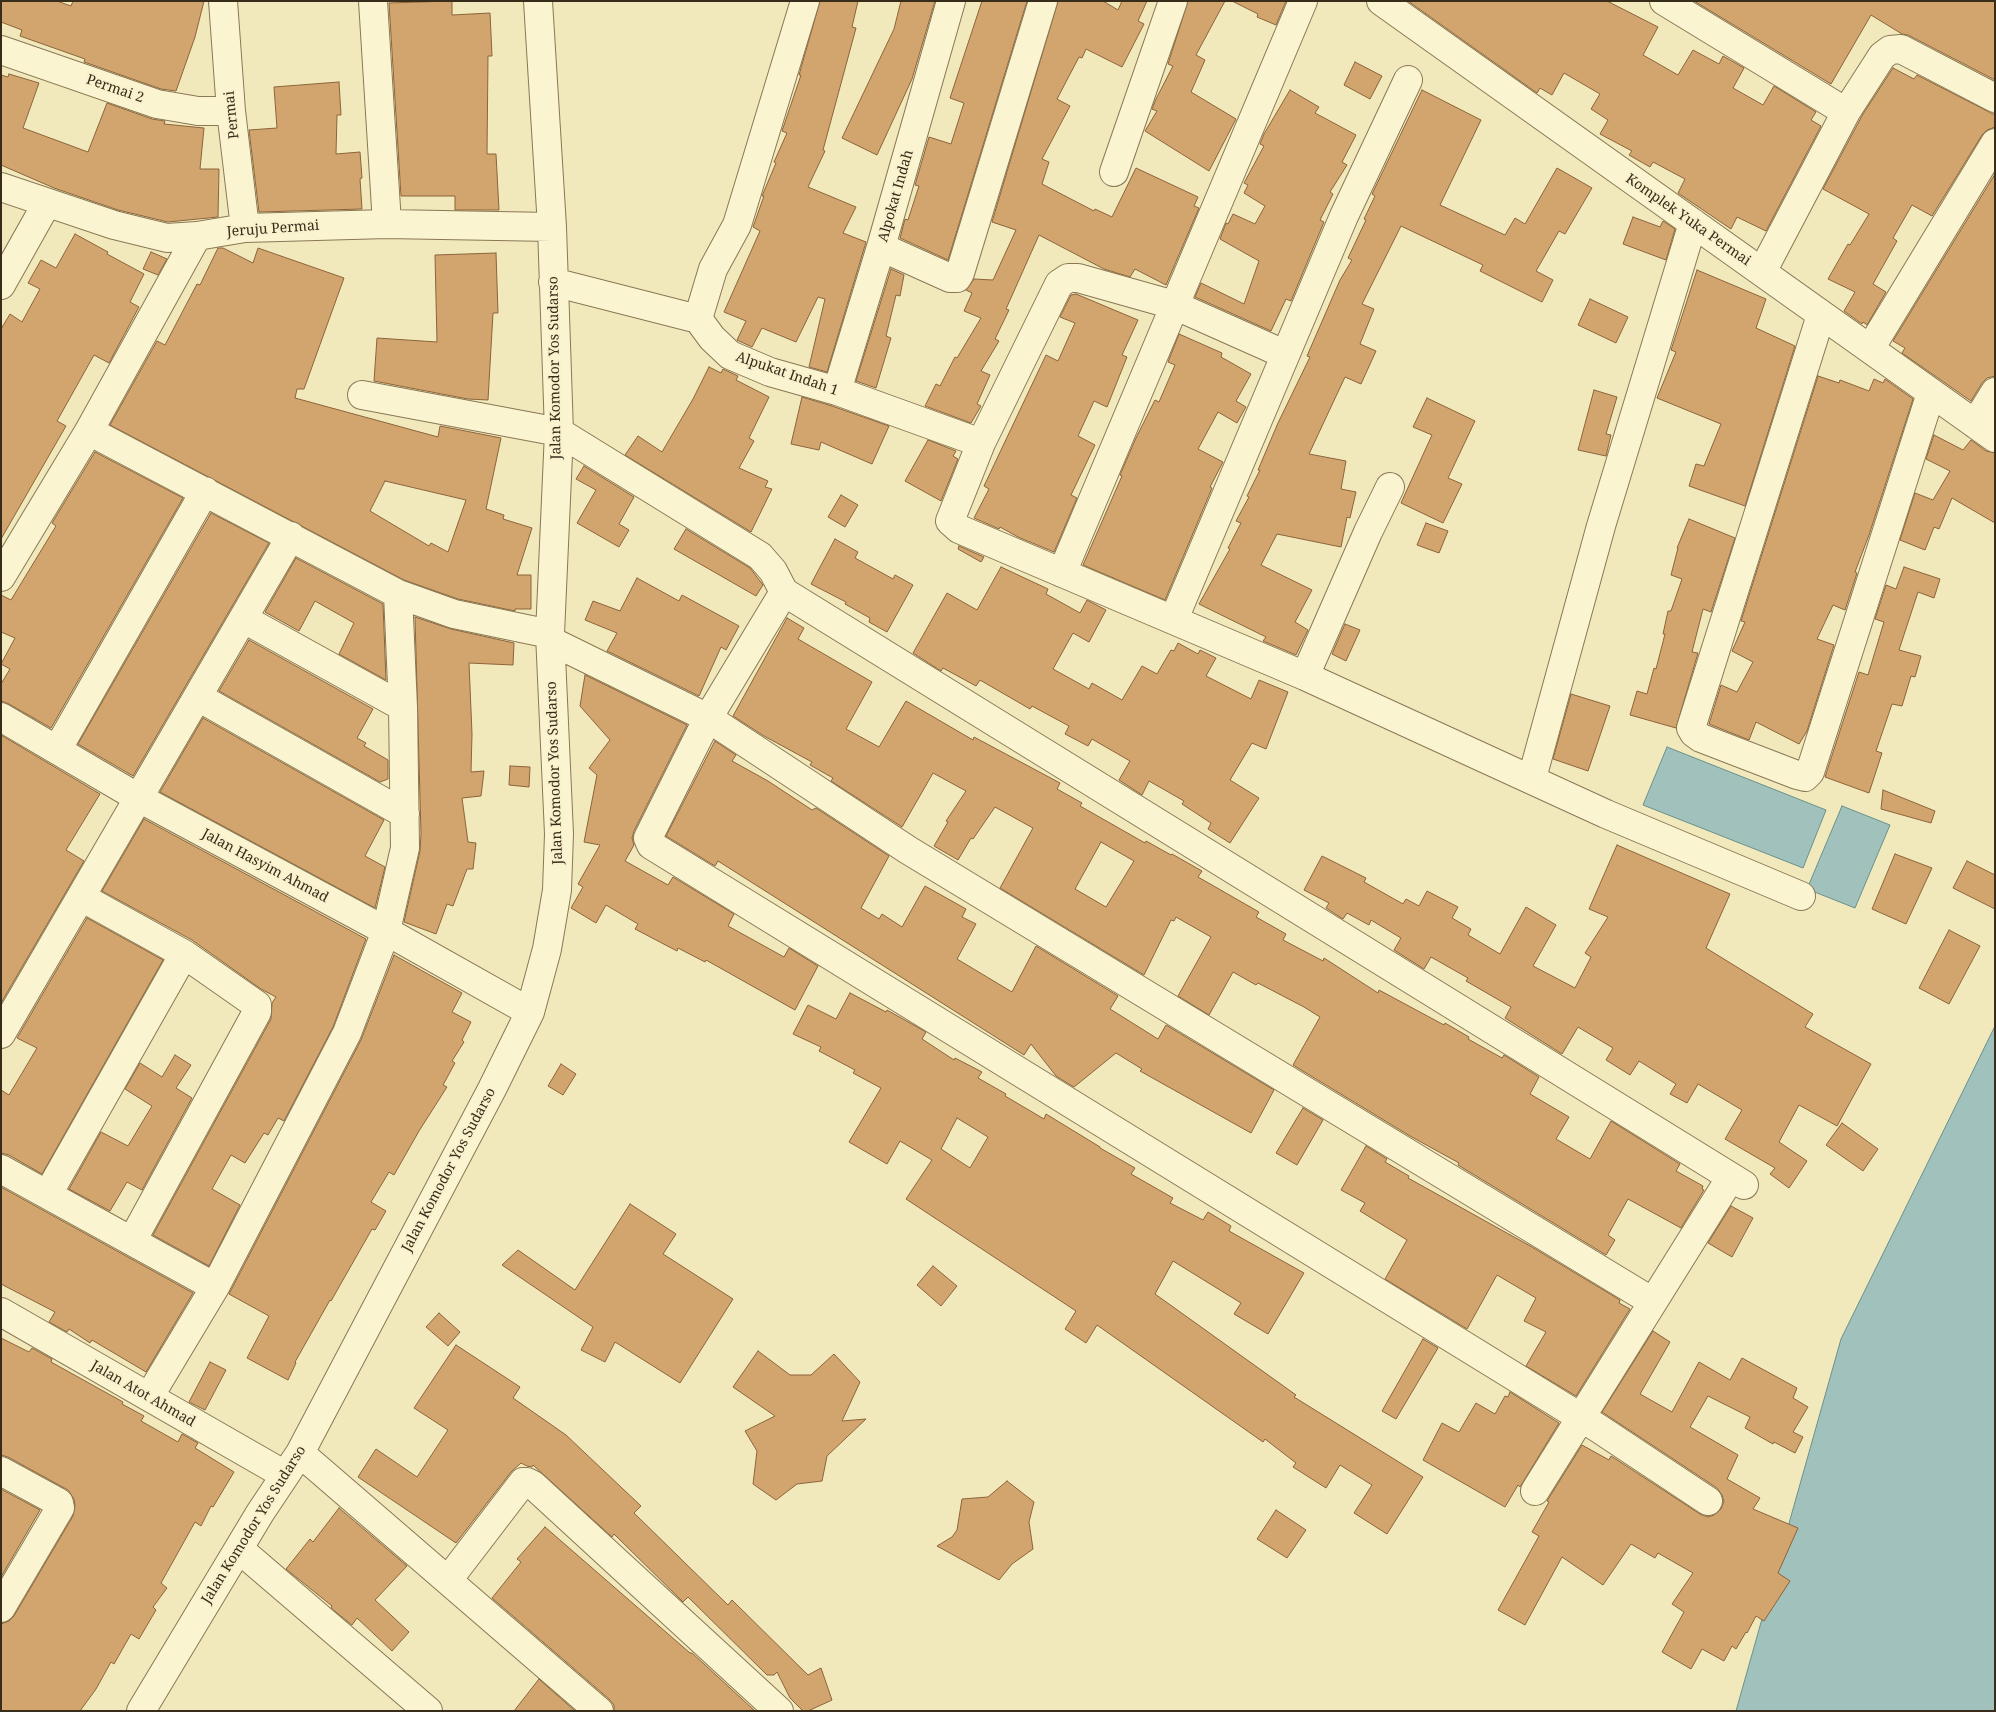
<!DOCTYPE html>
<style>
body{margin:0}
#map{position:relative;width:1996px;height:1712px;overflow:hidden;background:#f1e8bc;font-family:"Noto Serif",serif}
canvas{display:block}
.frame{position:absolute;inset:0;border:2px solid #382c1b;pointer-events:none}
</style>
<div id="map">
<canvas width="1996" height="1712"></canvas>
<div class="frame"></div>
</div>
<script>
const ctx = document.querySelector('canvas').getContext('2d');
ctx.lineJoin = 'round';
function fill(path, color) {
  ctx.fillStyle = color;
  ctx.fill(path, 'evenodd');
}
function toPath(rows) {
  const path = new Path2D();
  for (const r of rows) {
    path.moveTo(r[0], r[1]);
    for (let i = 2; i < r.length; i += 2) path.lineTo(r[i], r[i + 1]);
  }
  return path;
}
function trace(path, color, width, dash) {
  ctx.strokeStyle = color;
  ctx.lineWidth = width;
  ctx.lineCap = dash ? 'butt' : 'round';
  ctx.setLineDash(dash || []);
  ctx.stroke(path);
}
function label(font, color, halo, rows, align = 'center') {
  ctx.font = font + ' "Noto Serif",serif';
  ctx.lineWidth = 4;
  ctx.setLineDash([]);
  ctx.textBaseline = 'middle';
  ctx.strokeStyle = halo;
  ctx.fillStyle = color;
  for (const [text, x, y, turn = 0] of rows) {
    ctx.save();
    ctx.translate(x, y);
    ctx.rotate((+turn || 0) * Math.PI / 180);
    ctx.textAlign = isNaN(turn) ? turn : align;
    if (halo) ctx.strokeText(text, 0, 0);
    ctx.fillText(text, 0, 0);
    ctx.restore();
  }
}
const water = toPath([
 [1667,747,1826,810,1803,868,1643,805,1667,747],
 [1842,806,1890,825,1855,908,1807,889,1842,806],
 [1995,1026,1995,1711,1736,1711,1841,1339,1995,1026]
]);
fill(water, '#a1c2bc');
trace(water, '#68908b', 1);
const building = toPath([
 [1,1,57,1,71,6,73,1,204,1,195,37,176,91,161,89,84,62,85,59,20,36,22,30,1,22,1,1],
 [452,1,452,15,490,13,492,56,488,56,487,154,496,154,499,210,455,210,455,196,401,196,389,3,452,1],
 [820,1,858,1,852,27,856,28,823,150,825,151,808,187,856,207,843,233,866,242,827,372,809,367,825,299,818,297,796,342,762,328,752,347,737,340,746,321,724,312,760,231,753,227,764,196,762,196,776,163,774,162,787,133,782,131,801,75,799,75,820,1],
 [901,1,935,1,912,79,877,155,842,138,894,29,901,1],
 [982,1,1027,1,948,260,900,238,905,219,908,220,919,186,915,185,929,137,951,144,964,103,950,98,982,1],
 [1058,1,1103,1,1118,10,1122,1,1147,1,1138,21,1144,24,1122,67,1086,49,1082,58,1079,57,1057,99,1070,106,1042,159,1049,162,1042,184,1094,211,1095,209,1112,217,1136,168,1198,197,1194,206,1199,208,1166,285,1135,269,1130,277,1104,269,1039,235,1006,309,1009,310,995,339,999,341,981,371,990,375,977,404,981,406,971,423,925,406,936,384,940,386,955,357,957,358,981,318,964,311,972,293,966,290,974,279,993,280,1016,230,992,222,1058,1],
 [1188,1,1225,1,1196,55,1205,60,1191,92,1236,119,1209,171,1145,131,1157,111,1152,109,1156,99,1173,66,1168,64,1188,1],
 [1232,1,1286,1,1276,25,1257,17,1258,14,1232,1],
 [1408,1,1607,1,1658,27,1643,55,1678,75,1693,50,1719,64,1723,56,1744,68,1733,88,1763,105,1774,86,1816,112,1811,120,1821,126,1766,231,1737,217,1731,229,1678,193,1685,179,1653,162,1650,167,1629,155,1632,151,1600,134,1608,120,1591,109,1600,94,1564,73,1552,95,1540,88,1537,93,1408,1],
 [1694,1,1995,1,1995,80,1908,35,1902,34,1871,15,1831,84,1694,1],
 [1355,62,1382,76,1370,99,1344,85,1355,62],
 [1893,68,1914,79,1917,75,1995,115,1995,127,1987,130,1982,135,1932,216,1912,205,1893,238,1897,241,1873,284,1886,292,1867,325,1863,322,1862,324,1844,311,1855,292,1828,279,1848,244,1850,245,1869,214,1823,189,1863,114,1893,68],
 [9,74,39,83,23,128,88,152,107,103,152,119,165,121,164,124,204,128,200,169,219,169,218,217,168,222,118,210,54,188,1,165,1,75,8,77,9,74],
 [339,82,341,115,337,115,336,154,360,152,362,178,360,179,362,209,259,212,249,130,277,128,274,87,339,82],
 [1290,90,1319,107,1315,113,1356,135,1342,162,1347,165,1330,192,1333,194,1320,220,1324,222,1291,301,1286,299,1271,331,1195,297,1201,283,1244,304,1259,261,1220,239,1226,223,1228,224,1233,214,1255,224,1265,206,1244,193,1248,185,1244,183,1264,146,1260,144,1264,134,1290,90],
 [1422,90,1481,120,1440,205,1505,235,1515,218,1525,224,1557,168,1592,188,1565,234,1559,231,1536,271,1553,280,1542,302,1480,271,1483,265,1401,226,1362,304,1374,309,1360,344,1376,351,1361,384,1345,377,1309,454,1346,461,1341,489,1356,492,1350,518,1347,517,1341,547,1277,534,1261,565,1312,590,1295,622,1308,630,1296,655,1263,641,1266,637,1199,604,1230,549,1228,548,1241,523,1236,521,1249,497,1247,496,1260,470,1258,470,1278,423,1310,357,1307,356,1340,280,1352,260,1348,258,1366,220,1364,219,1375,196,1372,194,1422,90],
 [1995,174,1995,376,1987,378,1982,383,1971,401,1902,353,1905,348,1893,341,1995,174],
 [1633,217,1660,227,1663,221,1675,229,1666,260,1623,244,1633,217],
 [75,234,108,252,107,254,144,274,130,302,139,307,109,363,94,355,57,421,66,426,1,539,1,329,10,314,22,322,40,289,28,283,41,260,56,268,75,234],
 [218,248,223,248,253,263,258,248,344,278,304,389,297,389,295,398,438,437,440,426,501,438,486,509,504,515,503,519,532,528,517,575,531,575,531,609,515,609,515,611,458,599,404,580,110,425,157,341,165,345,197,284,200,285,218,248],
 [385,481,466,500,448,552,431,543,429,546,370,511,385,481],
 [151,252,167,259,158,275,143,269,151,252],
 [496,253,498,313,493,313,488,400,468,399,374,381,377,338,437,342,435,255,496,253],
 [891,269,904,275,900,296,896,295,886,336,891,338,876,388,856,381,891,269],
 [1697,270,1766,299,1756,328,1795,346,1745,506,1689,486,1696,464,1704,466,1721,424,1657,398,1676,352,1671,350,1697,270],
 [1076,294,1138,320,1122,355,1127,357,1107,407,1094,401,1078,436,1095,445,1071,495,1077,498,1054,552,1018,537,1000,527,999,529,974,518,989,489,984,486,1046,355,1058,361,1075,323,1060,317,1071,295,1076,294],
 [1590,299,1628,317,1616,343,1578,325,1590,299],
 [1179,334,1222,353,1221,357,1251,374,1236,401,1246,407,1237,423,1218,412,1198,449,1223,462,1210,487,1212,488,1165,600,1083,565,1122,476,1120,475,1136,438,1155,400,1159,402,1175,365,1168,362,1179,334],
 [709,367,721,373,723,369,738,376,736,380,769,397,749,438,754,441,739,468,768,481,765,487,772,489,751,532,625,455,638,436,662,452,693,399,709,367],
 [1818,376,1839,383,1840,380,1869,391,1874,379,1883,383,1885,379,1913,399,1869,535,1855,572,1857,573,1845,610,1833,605,1817,639,1834,645,1807,731,1799,744,1756,722,1749,740,1709,724,1721,685,1737,692,1753,662,1732,651,1745,622,1741,621,1818,376],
 [1594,390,1617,397,1606,434,1611,435,1606,456,1578,450,1594,390],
 [802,397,832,406,889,426,872,464,821,442,819,450,791,444,802,397],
 [1427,398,1475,421,1448,478,1462,484,1443,523,1401,503,1432,435,1413,427,1427,398],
 [1934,435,1963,450,1971,440,1986,451,1995,453,1995,523,1952,498,1939,529,1934,527,1925,550,1900,540,1915,493,1933,500,1950,471,1926,459,1934,435],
 [928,440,956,451,953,456,958,459,941,501,905,481,928,440],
 [95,452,183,498,51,728,9,704,1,701,1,684,10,669,1,664,15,638,1,632,1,595,11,600,56,526,52,523,95,452],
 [584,466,634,497,619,524,629,530,619,547,577,523,596,490,576,479,584,466],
 [841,495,858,505,845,527,828,517,841,495],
 [211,513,269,543,133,776,78,744,211,513],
 [1689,519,1735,538,1711,612,1703,609,1692,652,1698,653,1676,728,1630,715,1637,691,1647,694,1654,668,1656,669,1665,634,1663,634,1668,611,1671,611,1682,579,1671,575,1678,548,1677,548,1689,519],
 [1426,523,1448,531,1439,553,1417,545,1426,523],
 [686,529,750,568,763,585,756,596,674,549,686,529],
 [835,539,858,552,855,558,893,579,895,575,913,585,887,632,869,622,870,618,845,604,846,602,811,584,835,539],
 [959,546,984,557,981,562,958,549,959,546],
 [296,558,383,604,386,680,339,654,354,623,315,601,299,631,265,612,296,558],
 [1001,567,1048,589,1046,594,1080,613,1087,600,1106,610,1089,642,1073,633,1053,669,1089,689,1092,683,1122,700,1142,666,1157,674,1171,650,1174,651,1178,643,1198,654,1200,650,1216,658,1206,676,1251,699,1259,680,1288,692,1266,749,1252,743,1230,780,1259,798,1230,843,1208,829,1211,823,1182,804,1184,801,1149,781,1142,795,1119,780,1130,761,1092,739,1088,746,1065,734,1069,726,1032,706,1030,709,980,680,976,686,943,668,941,671,913,653,947,593,977,610,1001,567],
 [1904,567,1940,579,1934,598,1918,592,1899,650,1921,656,1915,677,1911,676,1902,706,1892,704,1876,751,1882,753,1869,793,1825,777,1859,672,1868,675,1884,622,1875,619,1886,585,1896,589,1904,567],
 [637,578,679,601,682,595,739,626,726,650,721,647,699,696,607,651,617,633,585,620,593,601,620,611,637,578],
 [415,617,451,629,514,643,513,665,469,663,472,734,471,772,484,771,481,796,462,798,468,842,476,843,473,869,467,869,453,906,447,904,436,934,404,922,420,851,421,834,415,617],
 [787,618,804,628,798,639,872,682,846,729,879,747,906,701,973,740,974,737,1060,783,1057,789,1082,803,1080,806,1145,843,1146,841,1171,855,1172,854,1202,871,1198,877,1259,912,1256,917,1286,934,1283,940,1323,961,1324,958,1378,993,1379,990,1444,1025,1445,1023,1469,1037,1468,1039,1502,1058,1504,1055,1539,1077,1530,1094,1569,1117,1556,1139,1590,1159,1611,1121,1680,1164,1676,1171,1703,1186,1702,1189,1704,1190,1681,1228,1628,1199,1608,1235,1615,1240,1606,1255,1458,1165,1459,1163,1410,1136,1293,1065,1320,1017,1304,1007,1258,983,1256,985,1233,972,1209,1015,1178,996,1211,937,1176,917,1174,921,1171,920,1144,975,1000,888,1033,828,995,807,973,839,971,838,958,860,934,846,948,822,946,821,966,791,933,773,902,827,831,781,833,778,810,765,812,762,764,736,733,716,787,618],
 [1101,842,1134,861,1106,907,1075,889,1101,842],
 [1345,624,1360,630,1346,661,1332,654,1345,624],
 [249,640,373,709,357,738,366,743,364,746,388,760,388,779,380,782,219,691,249,640],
 [585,675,687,725,634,831,632,838,634,845,625,861,668,885,673,877,734,914,728,926,784,957,789,948,818,966,795,1010,706,960,705,962,678,948,677,951,635,929,638,924,606,905,596,923,571,908,583,887,578,884,600,845,584,842,597,775,589,768,610,740,580,706,585,675],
 [1571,694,1610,706,1588,771,1553,759,1571,694],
 [203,718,384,820,365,856,385,867,375,908,160,792,203,718],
 [1,735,100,794,66,850,84,861,1,1003,1,735],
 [715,741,736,755,732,761,768,781,812,810,816,808,889,856,861,908,879,919,882,914,902,927,925,886,966,909,962,917,976,924,957,959,1012,992,1036,946,1118,996,1110,1009,1158,1039,1166,1025,1274,1090,1251,1133,1140,1071,1142,1069,1116,1053,1074,1087,1056,1076,1031,1044,1024,1055,718,861,715,866,666,836,715,741],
 [510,766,530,767,529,787,509,785,510,766],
 [1883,790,1935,811,1931,823,1881,809,1883,790],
 [144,819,366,939,333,1027,284,1121,278,1118,268,1135,264,1133,245,1163,231,1155,212,1189,240,1205,209,1266,153,1235,271,1019,272,1003,276,997,261,989,192,940,102,891,144,819],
 [1617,845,1730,894,1706,948,1813,1014,1805,1027,1871,1064,1837,1126,1799,1105,1779,1142,1807,1161,1789,1188,1770,1174,1775,1168,1725,1139,1742,1110,1698,1084,1687,1103,1670,1094,1676,1084,1639,1061,1630,1075,1606,1060,1613,1048,1578,1027,1562,1054,1505,1018,1511,1007,1466,981,1468,978,1431,957,1424,969,1394,950,1401,938,1371,920,1369,925,1347,913,1343,919,1326,908,1329,903,1304,890,1322,856,1366,878,1364,882,1403,904,1406,899,1419,906,1427,891,1458,907,1452,918,1471,929,1468,935,1500,954,1526,907,1556,925,1533,966,1575,988,1591,957,1585,953,1608,917,1589,909,1617,845],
 [1895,854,1932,868,1906,924,1872,909,1895,854],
 [1967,861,1995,875,1995,909,1953,888,1967,861],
 [87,918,163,960,42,1174,9,1155,1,1153,1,1090,9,1095,37,1048,17,1038,87,918],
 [1949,930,1980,946,1949,1004,1919,988,1949,930],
 [394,955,462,993,452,1012,471,1022,462,1040,464,1042,452,1061,455,1063,443,1085,447,1087,419,1131,394,1175,389,1172,371,1202,386,1211,375,1230,372,1229,331,1301,330,1300,295,1362,296,1363,288,1380,247,1358,269,1316,229,1294,361,1040,394,955],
 [850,993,886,1012,887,1010,926,1032,922,1039,954,1060,955,1058,982,1072,978,1078,1006,1094,1005,1096,1044,1119,1046,1114,1100,1147,1100,1148,1135,1168,1131,1174,1173,1198,1170,1203,1203,1220,1208,1212,1231,1226,1229,1231,1304,1273,1268,1334,1234,1314,1241,1303,1173,1261,1155,1294,1296,1395,1294,1397,1423,1477,1387,1534,1354,1513,1372,1485,1340,1465,1326,1488,1293,1467,1296,1463,1265,1439,1263,1442,1097,1325,1086,1343,1065,1329,1076,1311,906,1199,932,1160,900,1141,887,1164,849,1142,881,1088,853,1073,855,1070,819,1051,821,1047,793,1034,808,1005,836,1019,850,993],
 [957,1118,988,1137,970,1168,941,1149,957,1118],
 [175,1055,191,1065,176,1088,192,1098,142,1190,127,1182,110,1211,69,1189,101,1132,128,1146,152,1106,125,1089,140,1063,162,1077,175,1055],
 [561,1064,576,1074,563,1095,548,1086,561,1064],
 [1303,1108,1323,1120,1297,1165,1276,1153,1303,1108],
 [1842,1123,1878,1149,1863,1171,1826,1145,1842,1123],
 [1366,1146,1387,1159,1385,1162,1409,1176,1408,1178,1532,1247,1620,1300,1619,1303,1630,1309,1576,1396,1526,1366,1546,1332,1524,1321,1536,1298,1497,1275,1467,1329,1385,1279,1407,1240,1360,1211,1365,1203,1341,1190,1366,1146],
 [1,1187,193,1293,146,1372,92,1340,90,1343,69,1329,67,1332,49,1322,55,1312,1,1284,1,1187],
 [630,1204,676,1234,663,1254,733,1299,680,1383,615,1342,605,1362,581,1350,593,1327,502,1265,518,1250,575,1290,630,1204],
 [1731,1206,1753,1218,1732,1257,1708,1243,1731,1206],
 [933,1266,957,1286,941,1306,917,1285,933,1266],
 [439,1313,460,1332,448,1346,426,1327,439,1313],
 [1653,1331,1670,1342,1640,1394,1672,1412,1699,1362,1730,1380,1742,1358,1797,1388,1793,1398,1808,1407,1793,1432,1803,1437,1795,1453,1774,1442,1773,1444,1745,1428,1750,1417,1708,1396,1690,1427,1738,1455,1727,1479,1760,1498,1753,1509,1798,1528,1778,1573,1790,1581,1764,1621,1756,1616,1747,1633,1746,1632,1736,1649,1732,1646,1724,1661,1702,1649,1691,1669,1662,1652,1684,1612,1672,1604,1693,1573,1658,1553,1655,1558,1631,1544,1603,1585,1562,1557,1525,1625,1498,1610,1539,1536,1532,1532,1549,1502,1547,1501,1582,1445,1609,1460,1611,1456,1700,1514,1708,1517,1714,1515,1721,1509,1724,1501,1722,1495,1717,1488,1602,1412,1653,1331],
 [1,1338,29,1352,32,1348,52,1359,51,1362,123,1402,122,1404,144,1416,141,1421,178,1442,182,1434,198,1443,195,1448,234,1472,213,1507,211,1506,201,1526,195,1522,161,1583,167,1588,153,1607,156,1610,139,1639,131,1634,114,1664,111,1662,96,1689,80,1711,1,1711,1,1624,9,1621,14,1616,73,1516,75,1506,74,1499,68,1490,8,1457,1,1455,1,1338],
 [1423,1339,1438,1348,1396,1419,1382,1411,1423,1339],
 [456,1345,520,1387,513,1398,566,1435,641,1506,634,1513,728,1605,732,1600,808,1675,821,1668,832,1700,808,1711,803,1711,790,1698,777,1672,774,1675,767,1675,688,1597,683,1602,614,1534,612,1537,533,1465,532,1467,527,1466,521,1463,511,1472,456,1543,358,1477,376,1449,417,1477,448,1430,414,1408,456,1345],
 [758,1351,790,1375,811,1375,834,1354,860,1382,842,1421,866,1419,827,1456,822,1481,797,1484,776,1500,753,1484,757,1451,745,1431,775,1416,733,1387,758,1351],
 [210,1362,226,1370,205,1410,189,1402,210,1362],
 [1510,1392,1559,1423,1520,1487,1518,1485,1505,1507,1423,1460,1442,1423,1459,1432,1476,1403,1495,1414,1505,1396,1508,1397,1510,1392],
 [1007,1481,1034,1502,1029,1522,1033,1549,1012,1564,999,1580,937,1546,952,1537,957,1530,962,1499,988,1497,1007,1481],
 [1,1489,40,1510,1,1577,1,1489],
 [339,1508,407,1566,375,1600,409,1632,392,1651,357,1618,352,1625,331,1608,332,1606,286,1569,310,1539,313,1542,339,1508],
 [1276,1510,1306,1530,1287,1558,1257,1539,1276,1510],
 [545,1527,690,1653,692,1653,755,1711,614,1711,614,1705,609,1699,492,1598,521,1562,517,1559,545,1527],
 [539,1679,575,1711,514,1711,539,1679]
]);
fill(building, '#d2a56f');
trace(building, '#8b6439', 1);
const minor = toPath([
 [223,1,231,111,245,228],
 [373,1,387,224],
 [805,1,737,225,713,269,698,319,712,338,730,355,770,372,837,391,981,443],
 [1381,1,1995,438],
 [1664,1,1846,112],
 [1,50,157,104,198,111,231,111],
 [1114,172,1173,1],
 [1,187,114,225,167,238,197,236,245,228,387,224,552,227],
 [881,247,950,278,957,278,960,273,1043,1],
 [1762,272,1846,112,1882,56,1890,50,1901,49,1995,98],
 [553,282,698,319],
 [1,285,47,203],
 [1821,315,1691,728,1694,733,1701,738,1797,775,1805,777,1810,772,1931,393],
 [1870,349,1995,143],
 [1284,354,1174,305,1078,278,1068,278,1059,284,981,443,950,521,959,529,1305,676,1606,814,1801,896],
 [837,391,881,247,951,1],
 [362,395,559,432,760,556,773,571,784,592,1744,1185],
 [1975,424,1995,392],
 [89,431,398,594,454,614,550,634],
 [1062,573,1303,1],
 [1,577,89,431,197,236],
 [784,592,708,718,648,838,651,845,1598,1428,1708,1501],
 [244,619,403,707],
 [1174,619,1344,216,1408,80],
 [551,641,708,718,908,850,1653,1302],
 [1305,676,1368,532,1390,487],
 [198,697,405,814],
 [1,717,137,797,386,931,530,1012],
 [57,750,205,491],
 [1532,778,1601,526,1693,223],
 [81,897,184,954,257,1005,257,1012,132,1241],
 [1,1034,291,536],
 [1,1169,215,1287],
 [48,1194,184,954],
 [1,1312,285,1475],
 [149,1397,215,1287,347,1033,386,931,405,848,403,707,398,594],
 [300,1453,599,1711],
 [1,1471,56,1501,59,1503,60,1508,1,1608],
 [1535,1491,1731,1177],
 [239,1549,428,1711],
 [448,1580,523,1482,527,1482,533,1485,779,1711],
 [141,1711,260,1513,300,1453,492,1089,530,1012,547,949,557,890,559,834,550,634,559,432,552,227,538,1]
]);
trace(minor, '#8a7855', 30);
trace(minor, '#fbf4d0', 28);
label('14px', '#382c1b', '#f8f1cc', [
 ["Permai 2",115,89,19],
 ["Permai",232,115,-96],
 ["Alpokat Indah",896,196,-74],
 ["Komplek Yuka Permai",1688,220,35],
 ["Jeruju Permai",273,229,-4],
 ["Jalan Komodor Yos Sudarso",555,368,-91],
 ["Alpukat Indah 1",787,374,19],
 ["Jalan Komodor Yos Sudarso",555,773,-92],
 ["Jalan Hasyim Ahmad",265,866,28],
 ["Jalan Komodor Yos Sudarso",449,1170,-62],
 ["Jalan Atot Ahmad",143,1394,30],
 ["Jalan Komodor Yos Sudarso",254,1525,-58]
]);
</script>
